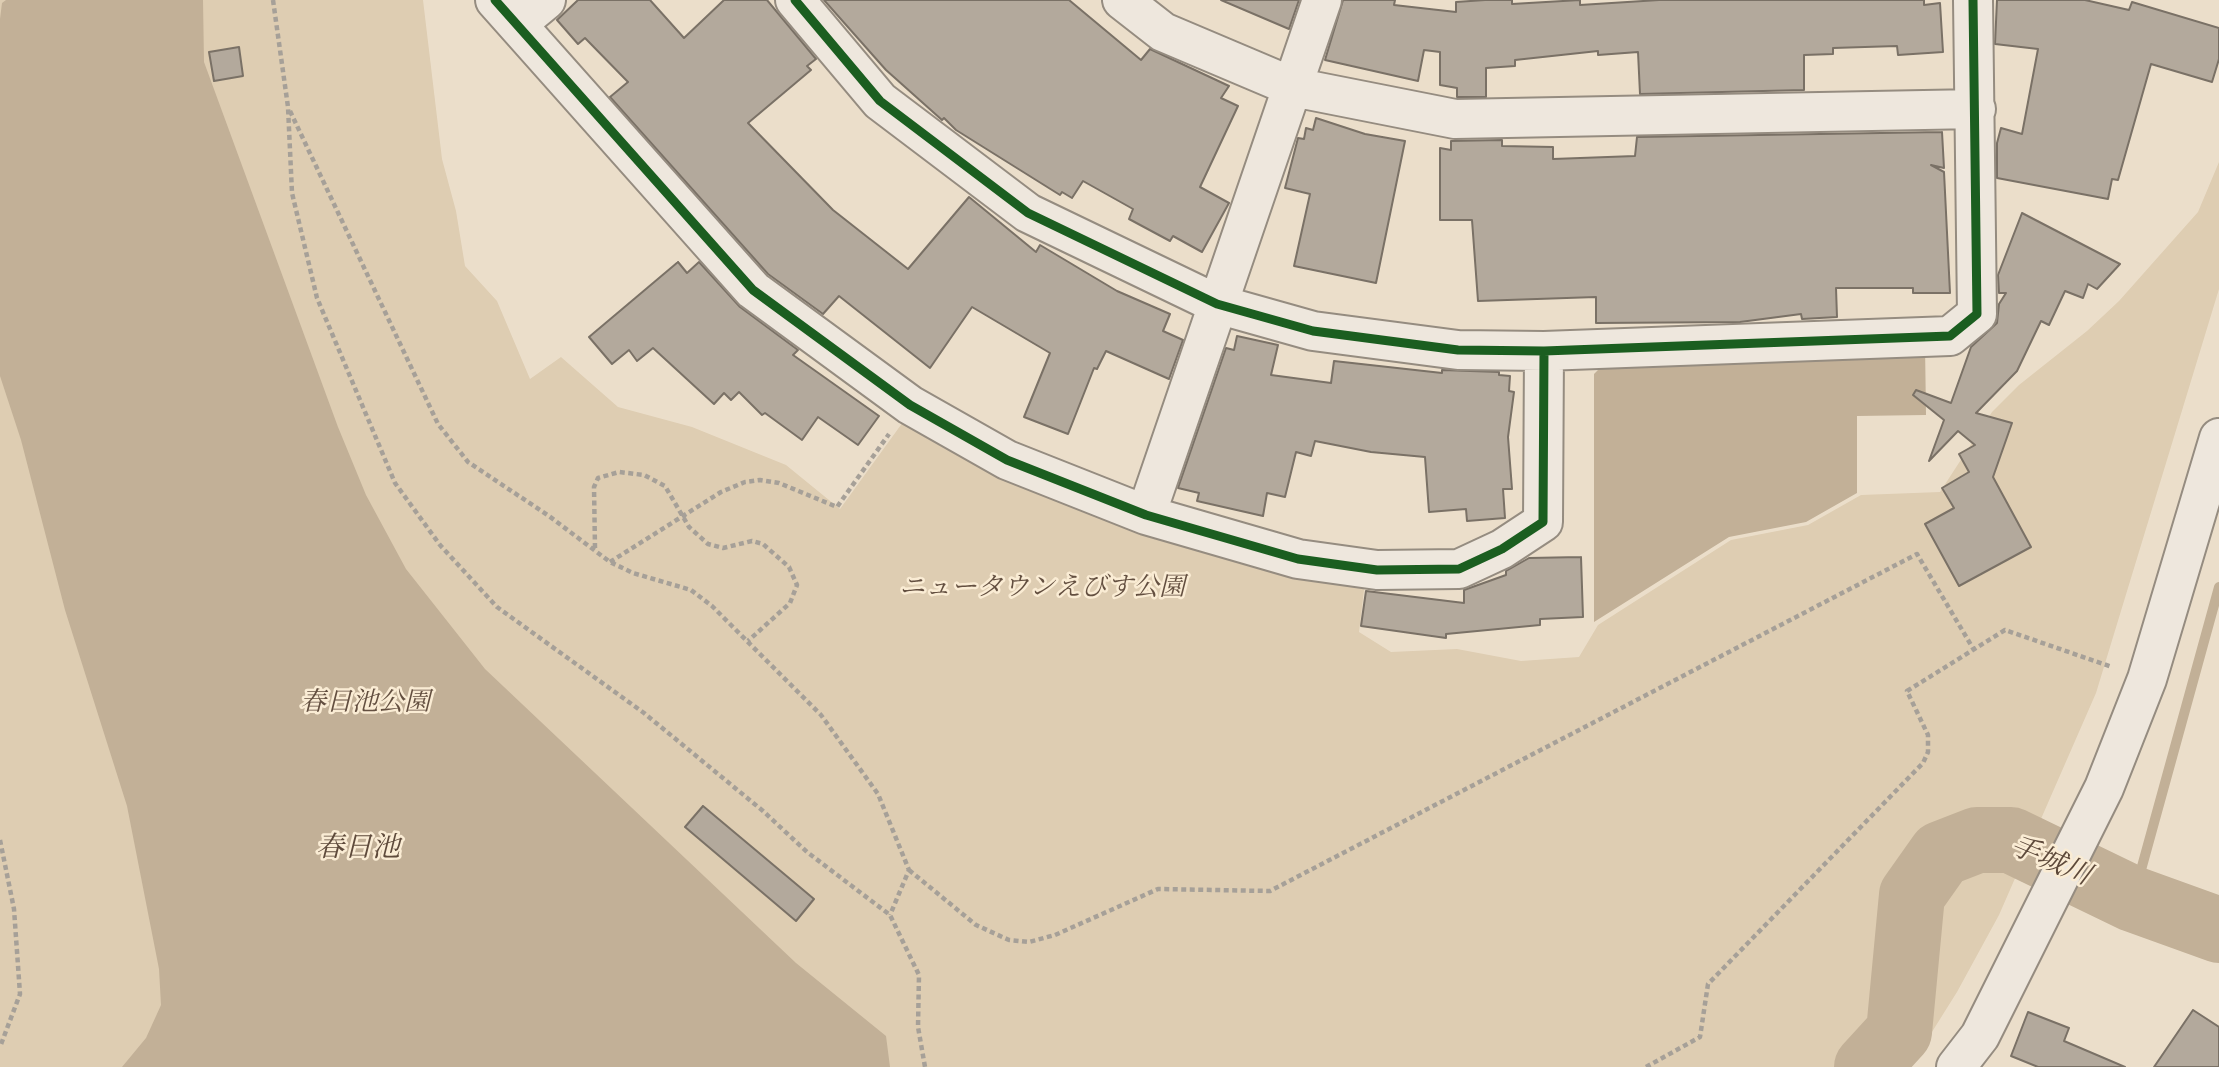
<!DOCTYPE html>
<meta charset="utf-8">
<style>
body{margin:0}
canvas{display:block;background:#ebdeca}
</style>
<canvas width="2219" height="1067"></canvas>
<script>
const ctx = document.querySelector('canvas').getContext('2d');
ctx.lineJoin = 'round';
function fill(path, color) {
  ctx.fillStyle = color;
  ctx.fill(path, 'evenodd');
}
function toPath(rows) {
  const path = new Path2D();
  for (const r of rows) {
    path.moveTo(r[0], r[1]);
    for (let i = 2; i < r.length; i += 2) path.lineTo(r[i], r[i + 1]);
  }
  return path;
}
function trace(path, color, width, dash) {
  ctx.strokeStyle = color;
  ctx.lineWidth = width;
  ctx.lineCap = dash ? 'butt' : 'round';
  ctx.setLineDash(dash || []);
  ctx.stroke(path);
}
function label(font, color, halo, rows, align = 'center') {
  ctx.font = font + ' Alegreya,"Noto Serif JP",serif';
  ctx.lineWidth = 5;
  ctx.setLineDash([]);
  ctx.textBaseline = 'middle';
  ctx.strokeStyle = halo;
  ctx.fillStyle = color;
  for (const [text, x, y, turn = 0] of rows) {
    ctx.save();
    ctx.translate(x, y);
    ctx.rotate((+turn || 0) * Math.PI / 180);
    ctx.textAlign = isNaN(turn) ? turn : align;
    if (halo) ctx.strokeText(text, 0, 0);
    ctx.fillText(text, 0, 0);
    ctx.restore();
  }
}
fill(toPath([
 [0,0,423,0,442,159,456,211,465,266,497,301,530,379,561,357,618,407,692,427,786,465,840,509,911,411,1366,573,1359,632,1391,652,1457,649,1521,661,1579,657,1598,625,1731,540,1808,525,1861,495,1940,492,1992,412,2019,385,2087,331,2119,301,2198,212,2219,162,2219,289,2096,693,1999,915,1957,992,1910,1067,0,1067]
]), '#decdb2');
fill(toPath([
 [6,0,203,0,204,62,338,427,366,495,406,569,485,669,796,963,886,1036,890,1067,122,1067,146,1038,161,1005,159,969,127,806,65,610,21,440,0,376,0,19,2,3],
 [1925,344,1926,415,1857,416,1857,493,1806,522,1729,537,1594,622,1594,374,1613,355]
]), '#c2b097');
trace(toPath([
 [2133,899,2219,587]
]), '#c2b097', 10);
trace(toPath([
 [1867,1067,1899,1032,1912,895,1941,854,1977,840,2011,840,2133,899,2219,930]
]), '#c2b097', 66);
const building = toPath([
 [578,0,650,0,684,38,724,0,767,0,816,59,807,66,811,70,748,123,833,210,908,269,969,197,1036,252,1040,245,1117,291,1170,314,1163,331,1183,340,1169,379,1106,351,1097,369,1094,368,1068,434,1024,417,1050,353,972,307,930,368,839,296,823,314,768,274,610,97,628,82,585,38,578,44,557,20,578,0],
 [824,0,1069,0,1141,60,1150,49,1229,86,1221,98,1238,106,1200,187,1229,203,1202,252,1173,236,1170,241,1129,219,1133,209,1083,181,1072,198,1062,192,1060,195,956,130,944,118,942,120,886,70,824,0],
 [1221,0,1299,0,1289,29,1221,0],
 [1343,0,1395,0,1394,5,1456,12,1456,2,1485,0,1512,0,1512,4,1580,0,1580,5,1659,0,1924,0,1924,5,1940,3,1943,52,1898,55,1897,46,1833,48,1833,54,1804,55,1804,90,1640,94,1638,52,1598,55,1598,51,1515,60,1515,66,1486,68,1486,97,1457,97,1457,88,1440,85,1440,52,1424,50,1418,81,1325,60,1343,0],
 [1997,0,2085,0,2129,10,2132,2,2219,28,2219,59,2212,82,2151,64,2118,180,2112,179,2108,199,1997,178,1997,143,2001,128,2022,134,2038,49,1995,44,1997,0],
 [239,47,243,76,214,81,209,52,239,47],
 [1316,118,1365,134,1405,141,1376,283,1294,266,1310,194,1285,188,1298,138,1304,139,1306,128,1313,130,1316,118],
 [1942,132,1944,168,1931,165,1944,172,1950,293,1913,293,1913,288,1836,288,1837,317,1802,319,1801,314,1740,322,1596,323,1596,297,1478,301,1472,220,1440,220,1440,148,1451,150,1451,141,1502,140,1502,146,1553,147,1553,159,1635,156,1637,137,1942,132],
 [2022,213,2120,264,2097,289,2088,284,2083,298,2065,291,2049,325,2041,321,2017,371,1976,413,2012,423,1993,477,2031,547,1959,586,1925,524,1954,508,1942,488,1969,472,1959,454,1975,445,1958,431,1929,461,1944,420,1913,395,1916,390,1951,403,1971,347,1997,323,1999,304,2006,293,1999,293,1998,275,2022,213],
 [678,262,687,273,699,262,740,307,798,350,793,355,879,416,858,445,818,417,802,440,765,413,762,415,739,392,731,400,724,393,714,404,653,348,637,361,629,350,612,364,589,337,678,262],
 [1237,336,1278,345,1271,375,1331,383,1334,361,1442,373,1442,370,1499,372,1499,375,1510,376,1509,391,1514,392,1508,437,1512,489,1503,489,1505,518,1467,521,1466,509,1429,512,1425,457,1371,452,1315,441,1311,456,1296,452,1285,497,1267,493,1263,516,1197,501,1199,493,1178,488,1226,348,1234,350,1237,336],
 [1581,557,1583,617,1540,619,1540,625,1446,634,1446,638,1361,626,1366,591,1464,603,1464,590,1506,575,1506,571,1529,558,1581,557],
 [703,806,814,899,796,921,685,827,703,806],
 [2193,1010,2219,1027,2219,1067,2154,1067,2193,1010],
 [2028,1012,2069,1028,2064,1041,2125,1067,2038,1067,2011,1056,2028,1012]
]);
fill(building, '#b3a99c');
trace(building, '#7a7166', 2);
const minor = toPath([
 [495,0,753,290,910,405,1007,460,1146,515,1298,559,1377,570,1459,569,1502,549,1543,522,1544,351],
 [795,0,880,101,1028,213,1217,304,1313,331,1458,350,1544,351,1950,336,1977,314,1973,0],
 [1122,0,1163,32,1293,87,1455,119,1976,109],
 [517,24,546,0],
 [1146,515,1322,0],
 [1956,1067,1980,1036,2104,788,2147,679,2219,438]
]);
trace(minor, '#958c80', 42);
trace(toPath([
 [273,0,288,107,292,193,317,298,395,483,440,545,497,607,644,713,763,811,807,852,890,915,919,975,918,1027,925,1067],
 [290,111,438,424,468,462,549,516,610,562,633,573,691,590,712,606,821,715,878,794,909,870,890,915],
 [595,548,594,487,598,478,619,472,644,475,665,486,689,527,708,544,723,548,752,541,763,544,789,567,797,585,790,603,748,641],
 [610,562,721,492,745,482,760,480,779,483,837,507,889,434],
 [0,840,14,909,20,994,0,1047],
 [909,870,976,925,1009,940,1029,942,1055,935,1158,889,1270,891,1917,554,1974,650],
 [1646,1067,1700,1037,1708,984,1923,763,1928,752,1928,735,1907,691,2005,630,2112,667]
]), '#a6a098', 4.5, [5, 3.5]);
trace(minor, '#eee7dd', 38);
trace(toPath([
 [495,0,753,290,910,405,1007,460,1146,515,1298,559,1377,570,1459,569,1502,549,1543,522,1544,351],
 [795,0,880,101,1028,213,1217,304,1313,331,1458,350,1544,351,1950,336,1977,314,1973,0]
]), '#1b5e20', 9);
label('italic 26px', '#634f40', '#faecd4', [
 ["ニュータウンえびす公園",1042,589],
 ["春日池公園",365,704]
]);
label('italic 28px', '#5e4a3b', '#faecd4', [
 ["春日池",358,849],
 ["手城川",2050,862,23]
]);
</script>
